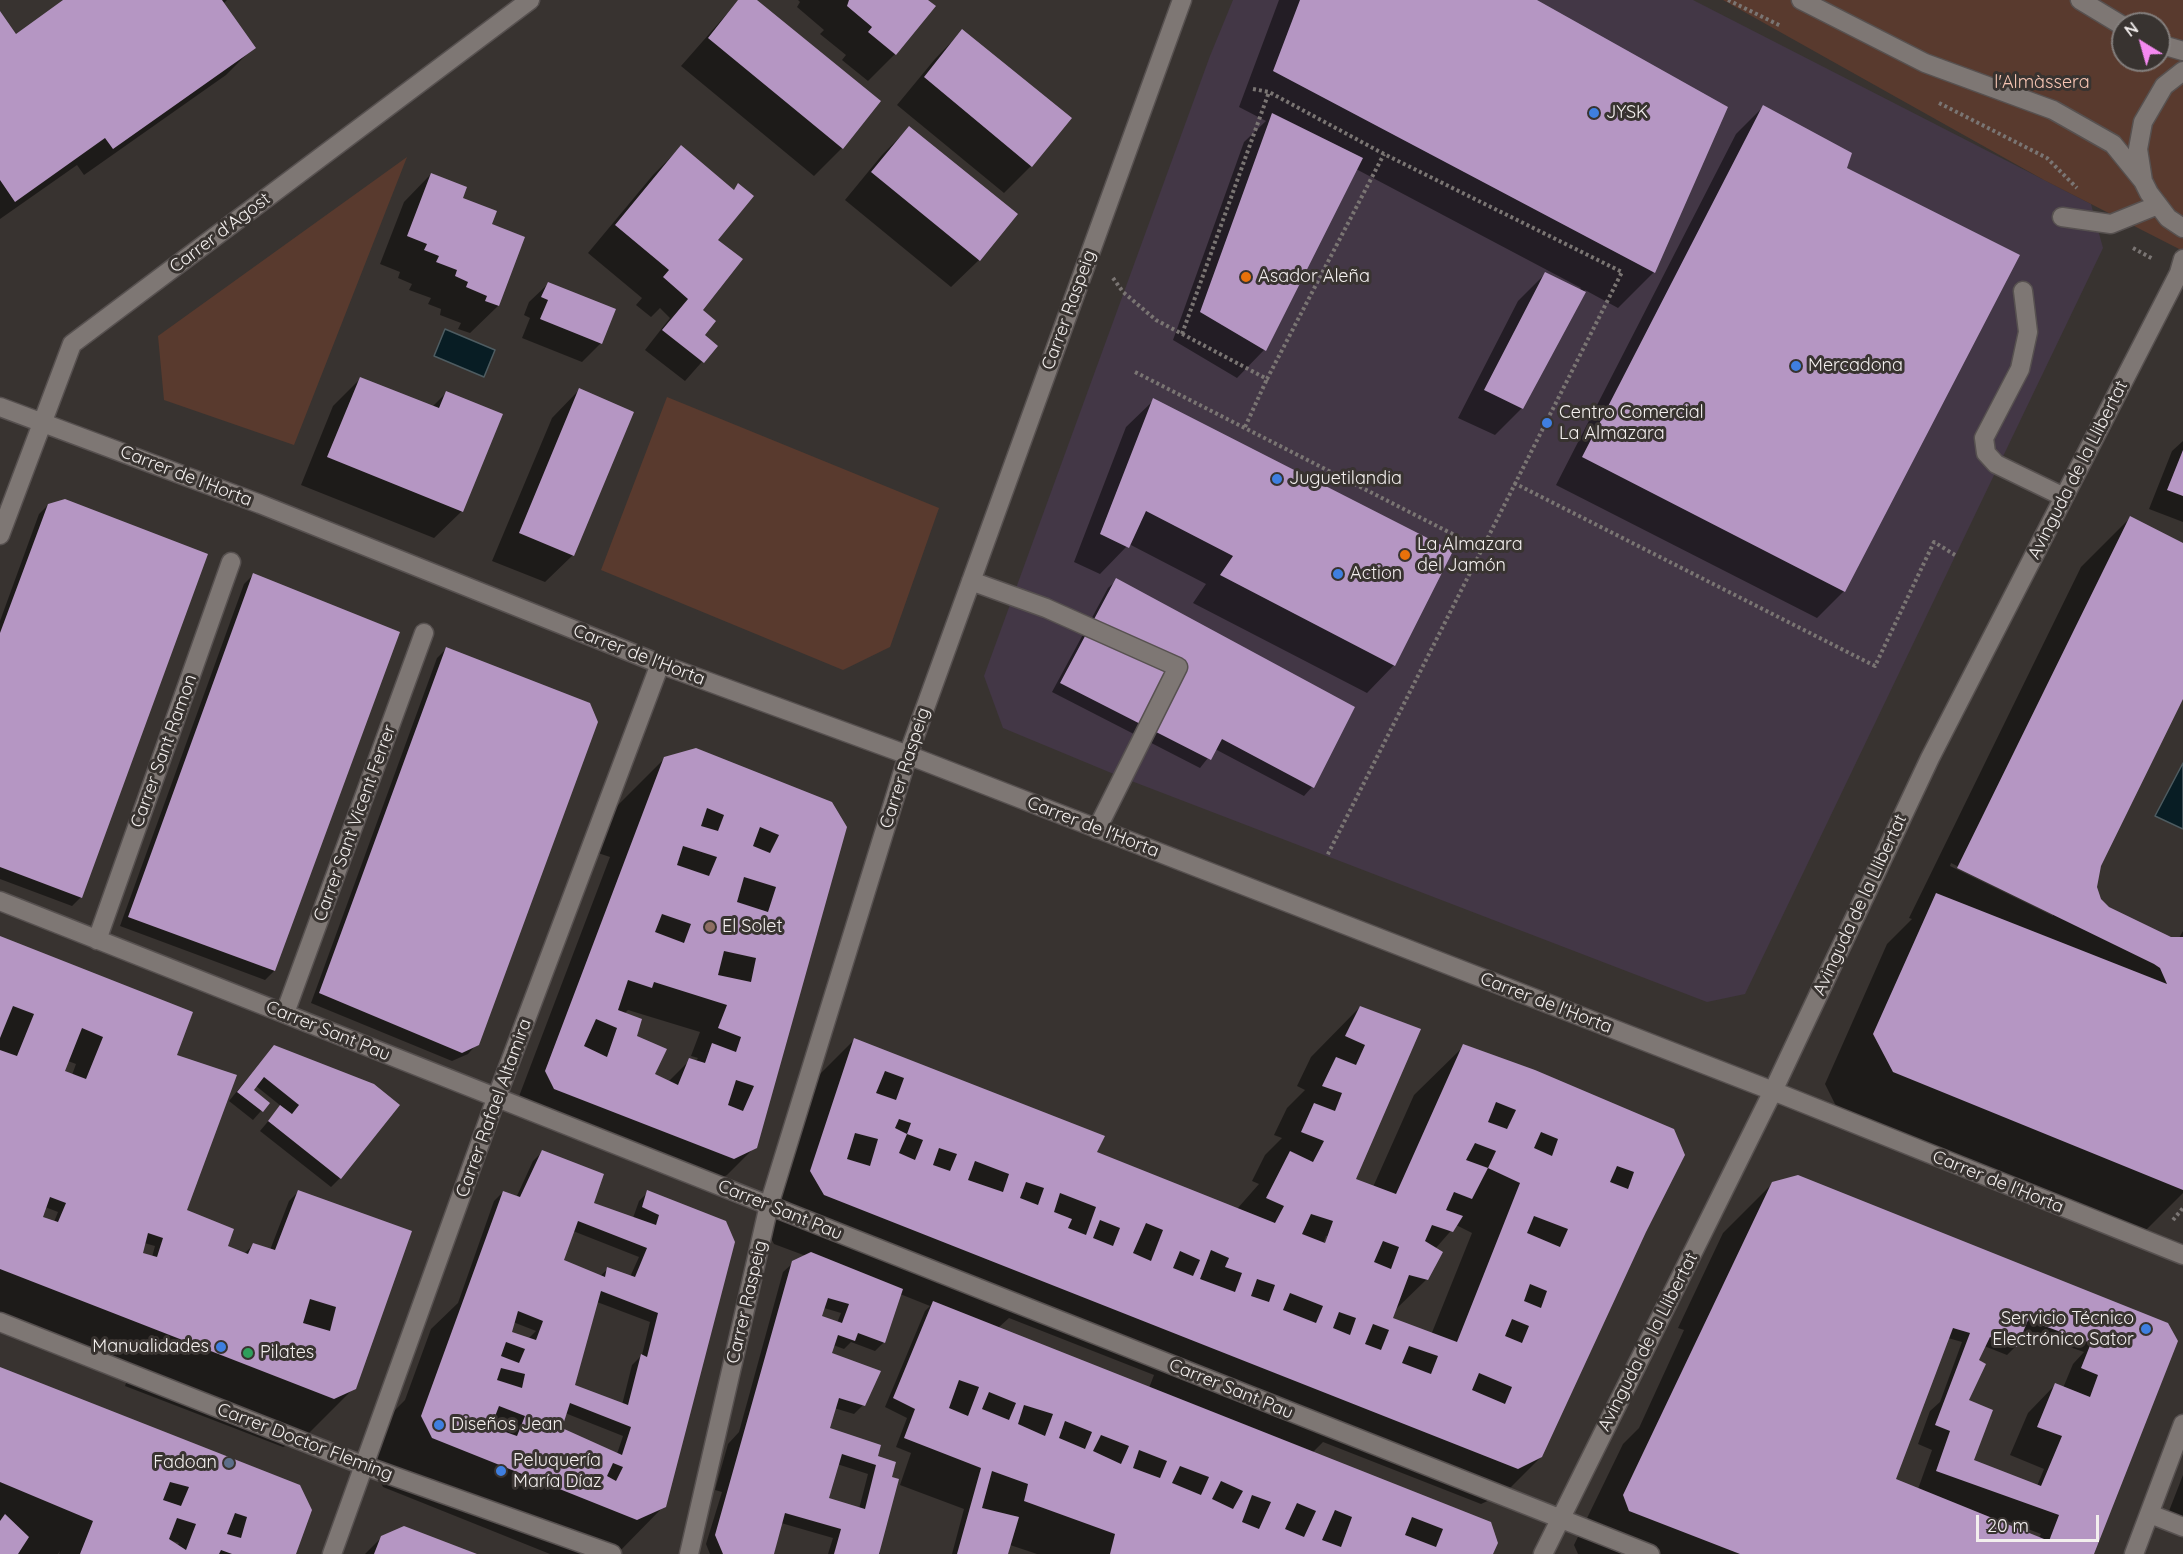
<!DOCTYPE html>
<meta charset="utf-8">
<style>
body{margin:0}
#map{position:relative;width:2183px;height:1554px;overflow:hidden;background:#383330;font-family:Quicksand,sans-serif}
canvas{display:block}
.north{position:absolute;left:2111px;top:12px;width:60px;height:60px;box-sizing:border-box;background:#383330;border:2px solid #837e7c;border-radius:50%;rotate:323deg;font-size:16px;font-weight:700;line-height:24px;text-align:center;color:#f3efee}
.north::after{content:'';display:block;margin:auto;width:21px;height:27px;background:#f489f0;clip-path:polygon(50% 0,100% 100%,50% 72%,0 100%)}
.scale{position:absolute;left:1976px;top:1515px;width:123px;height:27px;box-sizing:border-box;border:3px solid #f3efee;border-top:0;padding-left:8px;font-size:18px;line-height:21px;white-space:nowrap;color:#f3efee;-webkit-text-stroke:4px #383330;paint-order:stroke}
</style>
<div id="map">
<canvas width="2183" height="1554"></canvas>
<div class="north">N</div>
<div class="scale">20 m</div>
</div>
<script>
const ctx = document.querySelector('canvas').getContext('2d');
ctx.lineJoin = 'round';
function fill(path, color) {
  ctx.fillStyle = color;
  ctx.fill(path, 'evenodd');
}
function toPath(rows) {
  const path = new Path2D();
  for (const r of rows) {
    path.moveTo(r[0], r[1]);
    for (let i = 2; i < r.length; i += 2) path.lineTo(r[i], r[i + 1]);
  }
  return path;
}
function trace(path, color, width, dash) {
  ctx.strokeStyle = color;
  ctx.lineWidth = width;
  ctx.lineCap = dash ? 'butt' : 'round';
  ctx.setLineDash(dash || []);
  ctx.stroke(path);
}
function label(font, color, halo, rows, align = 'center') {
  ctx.font = font + ' Quicksand,sans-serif';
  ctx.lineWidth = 6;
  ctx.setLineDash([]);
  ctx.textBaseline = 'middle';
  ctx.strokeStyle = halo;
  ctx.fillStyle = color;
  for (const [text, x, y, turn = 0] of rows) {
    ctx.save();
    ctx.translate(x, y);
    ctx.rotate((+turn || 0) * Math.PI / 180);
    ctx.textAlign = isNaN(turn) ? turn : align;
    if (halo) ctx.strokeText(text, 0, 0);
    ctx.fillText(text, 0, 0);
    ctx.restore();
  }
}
fill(toPath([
 [1233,0,1693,0,2091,204,2103,248,1745,994,1707,1002,1121,777,1003,728,984,676,1210,56]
]), '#433746');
fill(toPath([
 [1723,0,2183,0,2183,251,2044,180],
 [2123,24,2159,24,2159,60,2123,60],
 [407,157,294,445,164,400,158,336],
 [667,397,939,508,890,647,843,670,601,570]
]), '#593a2e');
const water = toPath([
 [445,329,495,350,484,377,434,356,445,329],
 [2183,763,2183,829,2155,816,2183,763]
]);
fill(water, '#081d24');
trace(water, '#4e5c61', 1.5);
fill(toPath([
 [66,0,227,0,223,4,254,47,226,75,84,175,77,165,0,219,0,14,15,36],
 [739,0,754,0,879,102,842,148,814,176,681,66],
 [798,0,926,0,895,54,868,81,842,60,846,55,820,34,824,30,797,7,800,2],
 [1279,0,1534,0,1654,272,1618,308,1585,290,1522,408,1495,435,1458,418,1518,301,1545,274,1579,290,1581,288,1356,169,1264,350,1237,378,1173,340,1244,142,1266,121,1239,107],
 [962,31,1031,166,1004,193,897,105,935,59],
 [1763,107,1845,169,1844,591,1817,618,1556,485,1736,134],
 [909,128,979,260,951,287,845,200,882,155],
 [681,147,733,191,738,185,717,241,701,310,703,336,716,346,685,381,645,350,670,318,660,308,651,317,636,305,642,298,588,253,653,175],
 [431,174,490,225,523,238,498,306,470,333,458,329,461,323,440,315,441,309,428,304,431,298,409,290,412,284,398,278,400,272,380,264,404,202],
 [548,284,601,343,582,362,522,338,530,318,524,315,529,302],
 [361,378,432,407,446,393,462,511,434,538,301,485,333,406],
 [579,390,573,555,545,582,492,561,552,418],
 [1154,400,1394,665,1367,693,1193,603,1206,584,1129,544,1100,574,1074,562,1126,427],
 [2183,441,2183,522,2149,509,2172,451],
 [48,505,81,897,72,906,0,879,0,621,39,514],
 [2130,518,2183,544,2183,695,2099,866,2095,887,2100,900,2109,909,2171,939,2179,938,2183,931,2183,1193,2136,1240,1844,1122,1825,1084,1887,944,1912,919,1909,918,2081,567],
 [1951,863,2053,913,2053,916,1950,866],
 [253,575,274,971,265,980,120,926,244,584],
 [1117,580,1312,787,1304,796,1215,749,1200,768,1052,692,1108,588],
 [446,649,477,1044,468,1054,452,1061,311,1003,437,658],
 [665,758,831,803,755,1147,727,1175,706,1186,518,1099,610,857,598,853,615,808],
 [628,1010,700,1032,691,1056,698,1058,695,1062,690,1060,668,1082,653,1075,624,1014],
 [0,937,175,1056,185,1211,226,1247,244,1254,254,1244,270,1250,289,1201,298,1192,410,1232,354,1388,304,1438,283,1447,125,1386,131,1369,0,1318],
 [68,1061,76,1064,72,1075,63,1072],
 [45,1207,58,1212,54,1222,41,1218],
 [144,1243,155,1246,152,1257,141,1253],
 [1360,1007,1419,1030,1354,1180,1373,1187,1414,1095,1464,1046,1673,1130,1644,1232,1541,1457,1505,1493,1481,1504,1323,1442,1312,1453,1492,1554,1037,1554,1010,1545,1006,1554,952,1554,964,1509,900,1485,911,1453,896,1447,907,1418,885,1407,925,1311,930,1306,900,1294,884,1342,875,1351,851,1342,844,1349,833,1345,830,1354,863,1405,854,1414,834,1408,828,1429,877,1457,880,1554,828,1554,833,1538,781,1523,774,1554,710,1554,706,1544,722,1492,715,1490,728,1444,739,1432,783,1272,793,1263,806,1256,774,1244,762,1222,805,1089,854,1040,1095,1153,1237,1209,1259,1184,1252,1181,1265,1155,1282,1138,1274,1135,1287,1108,1305,1090,1297,1086,1311,1057],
 [1456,1225,1472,1233,1431,1335,1391,1319,1394,1311,1427,1279,1435,1249],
 [1326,1236,1329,1236,1324,1250,1321,1249],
 [824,1308,841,1313,837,1323,821,1317],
 [1009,1318,1154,1375,1149,1388,998,1328],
 [837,1464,868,1474,859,1509,826,1499],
 [274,1046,340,1178,331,1187,260,1131,281,1106,256,1086,252,1090,268,1103,253,1120,229,1101],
 [542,1152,592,1203,633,1218,639,1201,648,1192,725,1222,664,1506,617,1554,550,1554,383,1487,373,1467,391,1414,405,1400,431,1329,458,1303,494,1201,503,1192,516,1198,533,1161],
 [573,1231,639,1257,630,1277,608,1269,600,1276,562,1261],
 [597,1302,650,1322,642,1355,632,1365,622,1405,572,1391],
 [513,1322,536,1331,528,1339,510,1333],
 [565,1413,623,1436,617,1454,561,1429],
 [1773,1183,2167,1324,2092,1554,1578,1554,1574,1545,1623,1444,1639,1428,1684,1330,1678,1328,1723,1233],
 [2023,1331,2084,1352,2073,1364,2063,1388,2055,1385,2028,1413,2010,1455,2044,1469,2037,1486,1972,1461,1967,1401,1977,1360,1984,1346,2007,1355,2016,1346],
 [1948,1338,1962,1342,1940,1402,1930,1411,1918,1444,1932,1450,1918,1489,1894,1480],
 [2007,1521,2041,1534,2039,1538,2006,1524],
 [0,1368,201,1447,294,1554,59,1554,60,1551,58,1554,0,1554],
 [166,1539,179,1543,177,1547],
 [2183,1475,2183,1530,2176,1527,2169,1511],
 [382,1537,473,1554,365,1554]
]), '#0007');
fill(toPath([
 [63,0,222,0,256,48,113,149,105,138,15,202,0,180,0,11,16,34],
 [738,0,757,0,881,101,843,149,708,38],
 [849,0,928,0,936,6,896,55,868,32,872,27,847,6],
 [1300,0,1537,0,1728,107,1655,273,1273,71],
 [962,29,1072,118,1032,167,924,77],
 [1763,105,1852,153,1847,168,2020,255,1845,592,1582,457],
 [1272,113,1363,158,1266,351,1200,312],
 [909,126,1018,214,980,261,871,172],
 [681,145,734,190,738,183,754,196,718,240,743,259,703,310,716,321,705,335,718,346,704,363,662,330,688,299,663,277,669,270,615,225],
 [431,173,467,187,463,198,497,211,492,224,525,237,499,306,485,301,487,296,466,287,468,282,455,276,457,270,436,262,439,256,424,250,427,244,407,236],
 [1545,272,1586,292,1523,409,1484,390],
 [548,282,616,309,602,344,540,319,548,300,541,297],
 [360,377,439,408,446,391,503,414,463,512,327,457],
 [579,388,634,412,574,556,519,533],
 [1153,398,1453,551,1395,666,1220,575,1233,556,1146,511,1129,548,1100,534],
 [2183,450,2183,496,2167,490],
 [65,499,208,554,82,898,0,867,0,633,48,504],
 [2130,516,2183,543,2183,699,2101,866,2097,887,2101,899,2109,907,2171,937,2183,937,2183,1190,1893,1072,1873,1034,1936,893,2167,984,2160,968,2154,964,1957,868],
 [253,573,400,632,275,971,128,917],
 [1116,578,1355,707,1314,788,1222,739,1211,760,1060,683],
 [446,647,590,703,598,722,479,1045,462,1053,319,993],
 [696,748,832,802,847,827,757,1148,734,1159,554,1089,545,1071,664,757],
 [707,808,724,815,718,831,701,826],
 [760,827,779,835,770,853,753,846],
 [683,846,717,857,709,876,677,865],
 [744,877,776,887,768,912,737,902],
 [662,914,691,924,684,943,655,932],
 [724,951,756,958,751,982,718,975],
 [628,980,652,988,654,982,727,1005,718,1028,741,1037,736,1052,712,1043,705,1063,689,1058,678,1085,655,1074,667,1049,637,1036,642,1019,618,1010],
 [596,1019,617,1028,607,1057,584,1046],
 [736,1080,754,1086,743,1111,728,1105],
 [0,936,193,1012,177,1055,237,1075,187,1210,234,1229,228,1246,248,1254,253,1243,275,1250,298,1190,412,1231,356,1389,334,1399,0,1269,0,1050,17,1056,34,1014,13,1006,0,1038],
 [82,1028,103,1037,86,1079,65,1071],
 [50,1197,66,1203,58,1222,43,1217],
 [148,1233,163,1238,157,1257,143,1253],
 [310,1299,336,1307,330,1331,303,1323],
 [1360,1006,1421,1029,1356,1179,1396,1194,1463,1044,1535,1070,1674,1129,1685,1155,1646,1232,1542,1457,1518,1469,824,1195,810,1171,854,1038,1105,1136,1097,1152,1275,1223,1284,1206,1266,1198,1290,1151,1313,1162,1324,1141,1301,1132,1314,1103,1335,1111,1342,1093,1322,1086,1336,1057,1356,1065,1365,1045,1345,1036],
 [885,1071,904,1078,896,1100,876,1093],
 [1496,1102,1516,1110,1507,1129,1488,1122],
 [899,1119,911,1123,907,1134,923,1140,915,1160,899,1153,907,1134,895,1128],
 [1541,1132,1558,1139,1552,1156,1534,1148],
 [855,1133,878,1139,870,1166,847,1159],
 [1475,1143,1496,1151,1488,1168,1520,1183,1457,1342,1393,1318,1409,1275,1428,1280,1443,1252,1425,1241,1432,1225,1453,1232,1463,1216,1446,1210,1454,1192,1472,1199,1488,1168,1466,1160],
 [939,1148,957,1154,950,1171,933,1165],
 [975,1161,1009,1174,1003,1192,968,1180],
 [1617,1166,1634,1172,1628,1189,1610,1182],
 [1026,1182,1044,1188,1038,1205,1020,1198],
 [1060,1193,1096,1207,1086,1235,1068,1228,1072,1219,1054,1212],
 [1311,1214,1333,1221,1325,1243,1302,1234],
 [1534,1216,1568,1229,1560,1247,1527,1233],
 [1100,1220,1120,1228,1113,1246,1093,1238],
 [1146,1223,1163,1230,1151,1261,1133,1253],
 [1383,1241,1399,1247,1391,1269,1374,1262],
 [1211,1250,1229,1258,1225,1267,1242,1273,1235,1292,1200,1279],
 [1180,1251,1200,1260,1193,1276,1173,1268],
 [1257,1279,1275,1285,1269,1302,1251,1296],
 [1530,1284,1547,1291,1541,1308,1524,1301],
 [1290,1293,1323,1306,1316,1323,1283,1310],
 [1339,1312,1356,1318,1350,1335,1333,1328],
 [1512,1319,1529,1326,1522,1343,1505,1336],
 [1373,1324,1389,1330,1381,1350,1365,1344],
 [1409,1346,1438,1356,1431,1374,1402,1363],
 [1479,1373,1512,1387,1505,1404,1472,1390],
 [274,1045,374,1084,400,1105,341,1179,268,1121,280,1105,292,1114,299,1105,264,1077,254,1090,270,1103,263,1112,237,1092],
 [542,1150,604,1174,594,1203,656,1225,659,1215,642,1207,647,1190,726,1221,735,1242,666,1507,637,1520,432,1438,421,1416,503,1191,520,1197],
 [578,1221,647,1248,635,1277,607,1267,605,1277,564,1260],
 [601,1291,658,1313,647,1357,641,1354,628,1405,575,1385],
 [518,1311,543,1321,536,1340,512,1332],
 [506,1342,525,1349,519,1363,501,1356],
 [501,1368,525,1374,522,1388,497,1380],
 [570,1403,631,1427,622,1455,562,1428],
 [499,1406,525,1416,517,1436,491,1427],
 [613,1463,623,1467,616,1481,607,1476],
 [1798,1175,2168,1323,2178,1341,2094,1554,1740,1554,1629,1511,1623,1495,1772,1182],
 [2028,1320,2091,1343,2081,1368,2098,1375,2090,1397,2055,1383,2037,1427,2062,1436,2041,1486,1974,1460,1993,1410,1969,1400,1986,1364,1979,1360,1990,1337,2017,1347],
 [1953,1328,1970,1333,1935,1425,1950,1431,1936,1471,2059,1515,2049,1541,1896,1479],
 [811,1252,903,1289,885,1343,858,1333,855,1341,838,1335,832,1353,881,1371,865,1406,839,1398,830,1428,881,1445,878,1456,896,1462,892,1477,899,1479,879,1554,834,1554,841,1529,785,1513,774,1554,723,1554,715,1535,792,1261],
 [828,1298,849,1304,842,1323,822,1316],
 [842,1454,876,1465,865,1509,829,1498],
 [933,1301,1491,1522,1498,1543,1493,1554,1110,1554,1115,1534,1024,1501,1028,1484,992,1471,982,1508,1019,1517,1008,1554,957,1554,981,1468,904,1438,915,1409,893,1398],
 [959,1380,979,1387,968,1416,949,1408],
 [989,1392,1016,1403,1009,1420,982,1409],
 [1024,1405,1053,1414,1045,1436,1018,1424],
 [1065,1421,1092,1432,1085,1449,1059,1438],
 [1101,1435,1129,1446,1121,1464,1093,1451],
 [1139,1450,1167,1461,1160,1478,1133,1468],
 [1180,1466,1209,1477,1201,1495,1172,1483],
 [1221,1481,1243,1491,1233,1509,1212,1499],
 [1252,1495,1271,1502,1259,1529,1242,1522],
 [1297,1503,1316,1511,1304,1537,1285,1529],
 [1335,1510,1352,1517,1341,1547,1322,1540],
 [1412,1517,1443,1529,1436,1547,1405,1535],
 [0,1367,300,1485,312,1510,296,1554,232,1554,221,1550,219,1554,80,1554,93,1521,0,1482],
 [170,1482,189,1487,181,1506,163,1500],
 [235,1513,247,1517,241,1538,227,1534],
 [177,1518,196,1524,186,1550,169,1539],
 [5,1514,29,1537,18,1554,0,1554,0,1521],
 [404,1526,477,1554,374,1554,381,1536]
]), '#b596c3');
const minor = toPath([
 [1801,0,1925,63,2053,110,2113,144,2143,181],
 [2080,0,2123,26],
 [2159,44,2183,51],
 [2183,71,2164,86,2143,122,2138,149,2143,181,2149,193,2168,218,2183,228],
 [2062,217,2111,224,2158,205],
 [2023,291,2028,332,2020,369,1984,438,1986,453,1996,464,2064,497],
 [0,407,260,504,660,664,908,755,1773,1091,2183,1255],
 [0,535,72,344,530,0],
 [971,581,1046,608,1178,667,1097,829],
 [0,901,1650,1554],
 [97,940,231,562],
 [285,1013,424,633],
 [0,1322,365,1466,612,1554],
 [2150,1514,2183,1527],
 [332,1554,496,1099,660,664],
 [689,1554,769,1205,908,755,1182,0],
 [1543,1554,1773,1091,1930,758,2179,273,2183,259],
 [2134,1554,2183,1424]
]);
trace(minor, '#575150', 21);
trace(toPath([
 [1728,0,1781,26],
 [1253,89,1269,92,1384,154,1622,272,1327,856],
 [1939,103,2047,158,2077,188],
 [2133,248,2153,259],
 [1113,278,1123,292,1156,320,1267,379,1384,154],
 [1182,334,1269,92],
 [1135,372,1480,548],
 [1245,427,1267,379],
 [1514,483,1875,666,1934,542,1955,555],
 [2173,1220,2183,1208]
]), '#7a7573', 4, [3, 3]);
trace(minor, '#7e7774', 18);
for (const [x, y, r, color] of [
 [1594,113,6,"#3f7fe0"],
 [1246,277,6,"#e8710a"],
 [1796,366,6,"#3f7fe0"],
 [1547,423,6,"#3f7fe0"],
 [1277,479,6,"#3f7fe0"],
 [1405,555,6,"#e8710a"],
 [1338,574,6,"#3f7fe0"],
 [710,927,6,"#8d6e63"],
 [2146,1329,6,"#3f7fe0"],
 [221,1347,6,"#3f7fe0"],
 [248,1353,6,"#2e9e5b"],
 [439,1425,6,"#3f7fe0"],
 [229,1463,6,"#5c6f8a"],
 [501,1471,6,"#3f7fe0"]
]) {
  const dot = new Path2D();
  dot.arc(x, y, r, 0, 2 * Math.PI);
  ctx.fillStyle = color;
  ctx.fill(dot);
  trace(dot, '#383330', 2);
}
label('18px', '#f8c6b4', '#383330', [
 ["l'Almàssera",2042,83]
]);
label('18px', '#f3efee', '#383330', [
 ["JYSK",1606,113],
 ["Asador Aleña",1258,277],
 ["Mercadona",1808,366],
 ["Centro Comercial",1559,413],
 ["La Almazara",1559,434],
 ["Juguetilandia",1289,479],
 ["La Almazara",1417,545],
 ["del Jamón",1417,566],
 ["Action",1350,574],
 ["El Solet",722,927],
 ["Servicio Técnico",2134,1319,"right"],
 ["Electrónico Sator",2134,1340,"right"],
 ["Manualidades",209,1347,"right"],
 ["Pilates",260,1353],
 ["Diseños Jean",451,1425],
 ["Peluquería",513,1461],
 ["María Díaz",513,1482],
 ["Fadoan",217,1463,"right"]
], 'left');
label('18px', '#f3efee', '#383330', [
 ["Carrer d'Agost",220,233,-37],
 ["Carrer Raspeig",1069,310,-70],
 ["Avinguda de la Llibertat",2078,470,-63],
 ["Carrer de l'Horta",186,476,21],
 ["Carrer de l'Horta",639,655,21],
 ["Carrer Sant Ramon",164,751,-70],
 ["Carrer Raspeig",905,768,-72],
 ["Carrer Sant Vicent Ferrer",355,823,-70],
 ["Carrer de l'Horta",1093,827,21],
 ["Avinguda de la Llibertat",1860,905,-65],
 ["Carrer de l'Horta",1546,1003,21],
 ["Carrer Sant Pau",328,1031,22],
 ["Carrer Rafael Altamira",494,1108,-70],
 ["Carrer de l'Horta",1998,1182,22],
 ["Carrer Sant Pau",780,1210,22],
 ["Carrer Raspeig",747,1302,-77],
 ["Avinguda de la Llibertat",1648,1342,-63],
 ["Carrer Sant Pau",1231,1389,22],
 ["Carrer Doctor Fleming",305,1442,21]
]);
</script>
